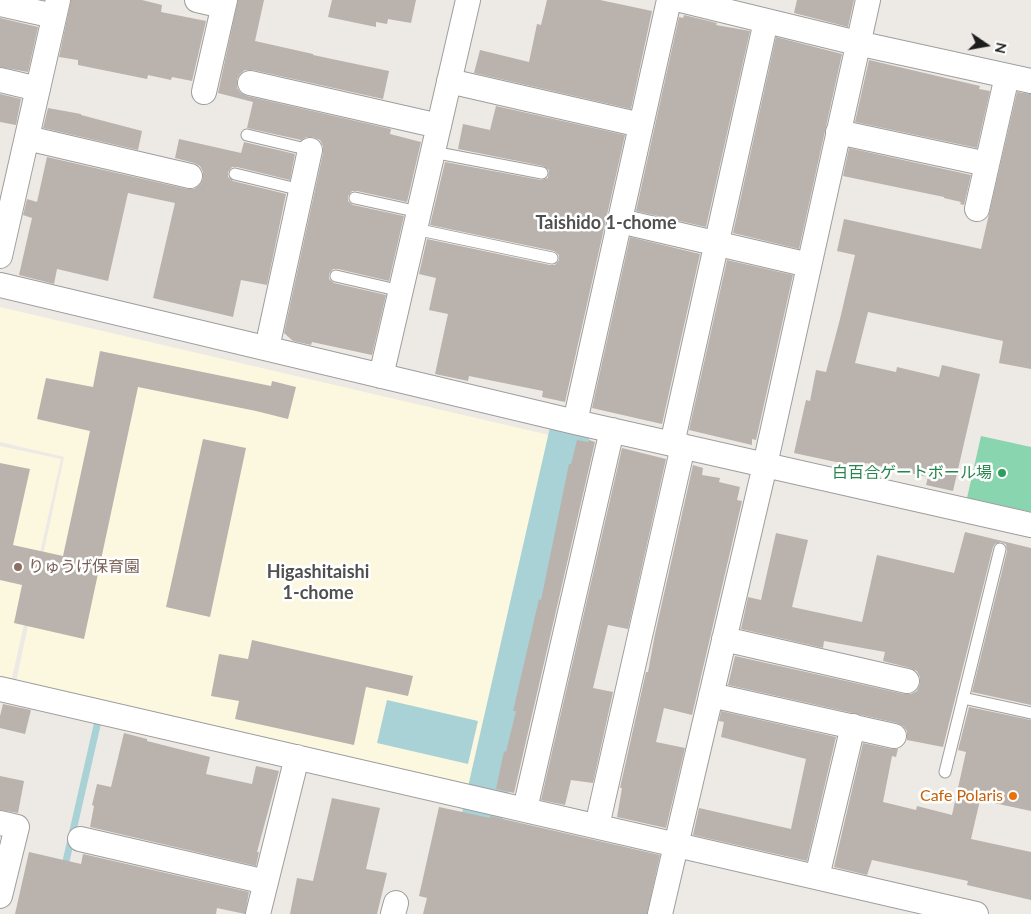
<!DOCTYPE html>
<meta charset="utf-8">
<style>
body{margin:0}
#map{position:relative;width:1031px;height:914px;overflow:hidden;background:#ede9e4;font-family:Lato,sans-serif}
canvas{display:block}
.north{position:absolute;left:961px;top:20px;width:50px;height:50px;-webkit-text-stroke:4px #fff;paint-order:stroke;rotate:102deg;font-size:14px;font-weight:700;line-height:20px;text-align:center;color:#1d1d1d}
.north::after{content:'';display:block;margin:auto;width:18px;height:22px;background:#1d1d1d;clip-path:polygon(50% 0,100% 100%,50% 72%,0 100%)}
</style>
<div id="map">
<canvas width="1031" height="914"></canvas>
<div class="north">N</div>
</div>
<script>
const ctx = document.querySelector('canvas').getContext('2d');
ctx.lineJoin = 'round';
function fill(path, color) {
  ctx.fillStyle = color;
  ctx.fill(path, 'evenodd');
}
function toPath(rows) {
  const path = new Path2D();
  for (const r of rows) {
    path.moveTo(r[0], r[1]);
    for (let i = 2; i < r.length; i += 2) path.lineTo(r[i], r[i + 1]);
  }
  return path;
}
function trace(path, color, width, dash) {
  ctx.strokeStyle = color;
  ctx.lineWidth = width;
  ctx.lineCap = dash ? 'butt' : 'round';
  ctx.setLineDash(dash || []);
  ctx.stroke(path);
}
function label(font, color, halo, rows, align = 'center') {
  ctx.font = font + ' Lato,"Noto Sans JP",sans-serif';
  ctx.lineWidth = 5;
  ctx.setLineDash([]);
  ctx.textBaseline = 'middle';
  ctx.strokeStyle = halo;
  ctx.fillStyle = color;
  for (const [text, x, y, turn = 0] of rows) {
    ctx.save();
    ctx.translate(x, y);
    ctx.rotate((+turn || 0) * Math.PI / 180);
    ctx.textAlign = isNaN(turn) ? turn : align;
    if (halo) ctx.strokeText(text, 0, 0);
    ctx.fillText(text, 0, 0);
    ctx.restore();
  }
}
fill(toPath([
 [0,307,562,438,482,789,16,682,64,457,0,442],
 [0,446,61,459,12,678,0,676]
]), '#fcf8df');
fill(toPath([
 [981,436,1031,447,1031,512,967,498]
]), '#89d5af');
fill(toPath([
 [387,700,478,721,468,764,377,743]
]), '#a9d2d7');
trace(toPath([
 [64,870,98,721]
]), '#a9d2d7', 7);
trace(toPath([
 [460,914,569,436]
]), '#a9d2d7', 41);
fill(toPath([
 [71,0,142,0,162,5,161,12,206,21,192,81,172,77,171,80,148,75,147,79,78,65,78,60,59,57],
 [238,0,264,0,255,41,313,54,313,55,389,71,383,99,253,70,245,70,240,74,237,79,237,88,241,93,247,96,391,129,390,134,421,142,407,202,357,191,352,191,348,196,348,201,353,205,404,216,389,281,338,269,333,269,329,274,329,279,334,283,386,295,372,355,312,342,311,345,293,341,284,333,323,153,323,146,320,140,313,137,306,137,301,140,247,128,253,102,218,93],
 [332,0,416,0,411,23,388,19,387,24,376,22,376,27,328,17],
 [547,0,600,0,652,11,631,109,474,73,480,50,529,62,537,24,541,25],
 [797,0,854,0,848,27,794,13],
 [684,15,717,23,716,25,750,31,706,227,636,211,679,17,683,18],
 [0,18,38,27,28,72,0,67],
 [776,37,842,54,799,249,733,233],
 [869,60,980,86,979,89,990,91,977,148,855,122],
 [1017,92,1031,94,1031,369,999,363,1003,341,868,312,855,363,896,372,897,367,939,377,942,365,980,374,953,491,926,485,928,477,866,463,864,468,794,453,806,400,810,401,816,370,826,372,840,319,855,255,837,251,844,219,981,249],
 [0,94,21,99,16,125,0,122],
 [496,106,625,135,565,402,542,397,543,391,469,376,468,381,435,374,448,314,429,310,436,278,419,274,427,239,550,265,555,265,559,260,559,255,554,251,430,225,445,162,541,180,548,178,549,170,543,166,458,149,463,124,490,130],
 [48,108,81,114,81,115,142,131,138,150,43,128],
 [179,139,241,153,244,142,295,154,290,180,237,167,232,167,228,172,228,177,233,181,286,194,267,285,241,280,233,317,153,298,175,203,128,193,108,281,57,269,54,284,19,275,32,218,23,215,27,199,37,202,47,157,187,189,194,189,200,185,203,179,203,172,200,166,194,163,175,158],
 [849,148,971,175,964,205,960,204,961,202,944,198,944,197,843,176],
 [630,237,700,254,662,424,592,408],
 [727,260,793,275,756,440,752,439,752,445,689,430],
 [100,351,271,386,272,381,296,387,288,419,256,411,138,387,84,639,14,623,22,585,0,580,0,463,30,469,13,545,63,556,90,431,37,419,46,378,93,387],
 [203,439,246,448,210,617,166,607],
 [577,440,588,442,589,440,595,442,514,793,496,789,504,751,506,752,516,711,513,711,539,599,541,600,569,464,571,464],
 [622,448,666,459,628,629,608,625,593,688,613,692,593,783,571,780,565,805,541,800],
 [693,465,703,468,702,475,720,478,719,482,740,487,737,500,742,501,692,715,664,708,656,742,685,748,666,828,617,817,622,788,620,788,646,672,648,672,655,634],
 [965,532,1031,548,1031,705,972,692,1007,551,1006,544,1001,542,995,544,993,547,943,747,907,740,907,731,903,726,897,723,728,685,735,656,904,694,911,694,917,691,920,684,920,677,917,671,910,668,883,661,885,652,824,641,823,648,741,629,748,597,761,600,776,533,808,540,792,607,862,622,877,555,954,573],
 [252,640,413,676,408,696,366,687,354,745,235,719,239,701,211,696,219,654,248,659],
 [3,704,31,710,25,734,0,728,0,716],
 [969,707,1031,720,1031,811,980,800,971,839,1031,852,1031,900,967,885,968,881,872,860,867,875,834,867,863,743,891,749,898,749,896,757,892,756,883,802,916,810,917,806,952,815,966,752,958,750],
 [721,711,836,737,807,861,693,835,699,808,791,829,806,759,721,737,724,722,719,721],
 [124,733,147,739,147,741,210,757,206,774,252,784,256,766,279,771,257,852,259,852,256,866,90,827,94,806,92,805,97,784,111,787],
 [0,776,24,781,18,813,0,810],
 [332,798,380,808,366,869,387,873,377,914,290,914,297,878,313,881],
 [439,807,490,818,490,816,660,855,647,914,423,914,427,898,419,896],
 [29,852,81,864,83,854,249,892,245,914,217,908,216,914,15,914]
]), '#bab2ad');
const service = toPath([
 [247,135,310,150],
 [433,152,542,173],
 [235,174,301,190],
 [355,198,419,212],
 [415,229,552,258],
 [336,276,401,291],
 [963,698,1031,713],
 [945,772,1000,549]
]);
const minor = toPath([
 [197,0,223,6],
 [681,0,857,43,1031,81],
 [0,4,54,16],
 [0,80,38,89],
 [449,81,641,125],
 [250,83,439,126],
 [204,92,225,0],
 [838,132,987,164],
 [27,138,190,176],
 [977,209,1007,76],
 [620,221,809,265],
 [0,256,58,0],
 [0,285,575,422,1031,525],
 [267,348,310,150],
 [381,376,468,0],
 [575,422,669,0],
 [672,444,766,21],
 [724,639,907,681],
 [0,689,976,914],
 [711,695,894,736],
 [525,809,612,430],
 [0,823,17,827,0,896],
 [597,826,683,446],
 [80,839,266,882],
 [817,877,853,726],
 [258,914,297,757],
 [393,914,396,903],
 [660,914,765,465,868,0]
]);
trace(service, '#9e9e9e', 13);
trace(minor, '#9e9e9e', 26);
trace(service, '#fff', 11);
trace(minor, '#fff', 24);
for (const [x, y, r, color] of [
 [1002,473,5,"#2e9e5b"],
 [18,567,5,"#8d6e63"],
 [1013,796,5,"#e8710a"]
]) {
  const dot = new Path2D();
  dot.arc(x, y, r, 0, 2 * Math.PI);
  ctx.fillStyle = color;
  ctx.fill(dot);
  trace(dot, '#fff', 2);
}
label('16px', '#27864d', '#fff', [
 ["白百合ゲートボール場",992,473]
], 'right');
label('16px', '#785e54', '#fff', [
 ["りゅうげ保育園",28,567]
], 'left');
label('16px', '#c56008', '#fff', [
 ["Cafe Polaris",1003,796]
], 'right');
label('bold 18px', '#505050', '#fff', [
 ["Taishido 1-chome",606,223],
 ["Higashitaishi",318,572],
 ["1-chome",318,593]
]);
</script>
